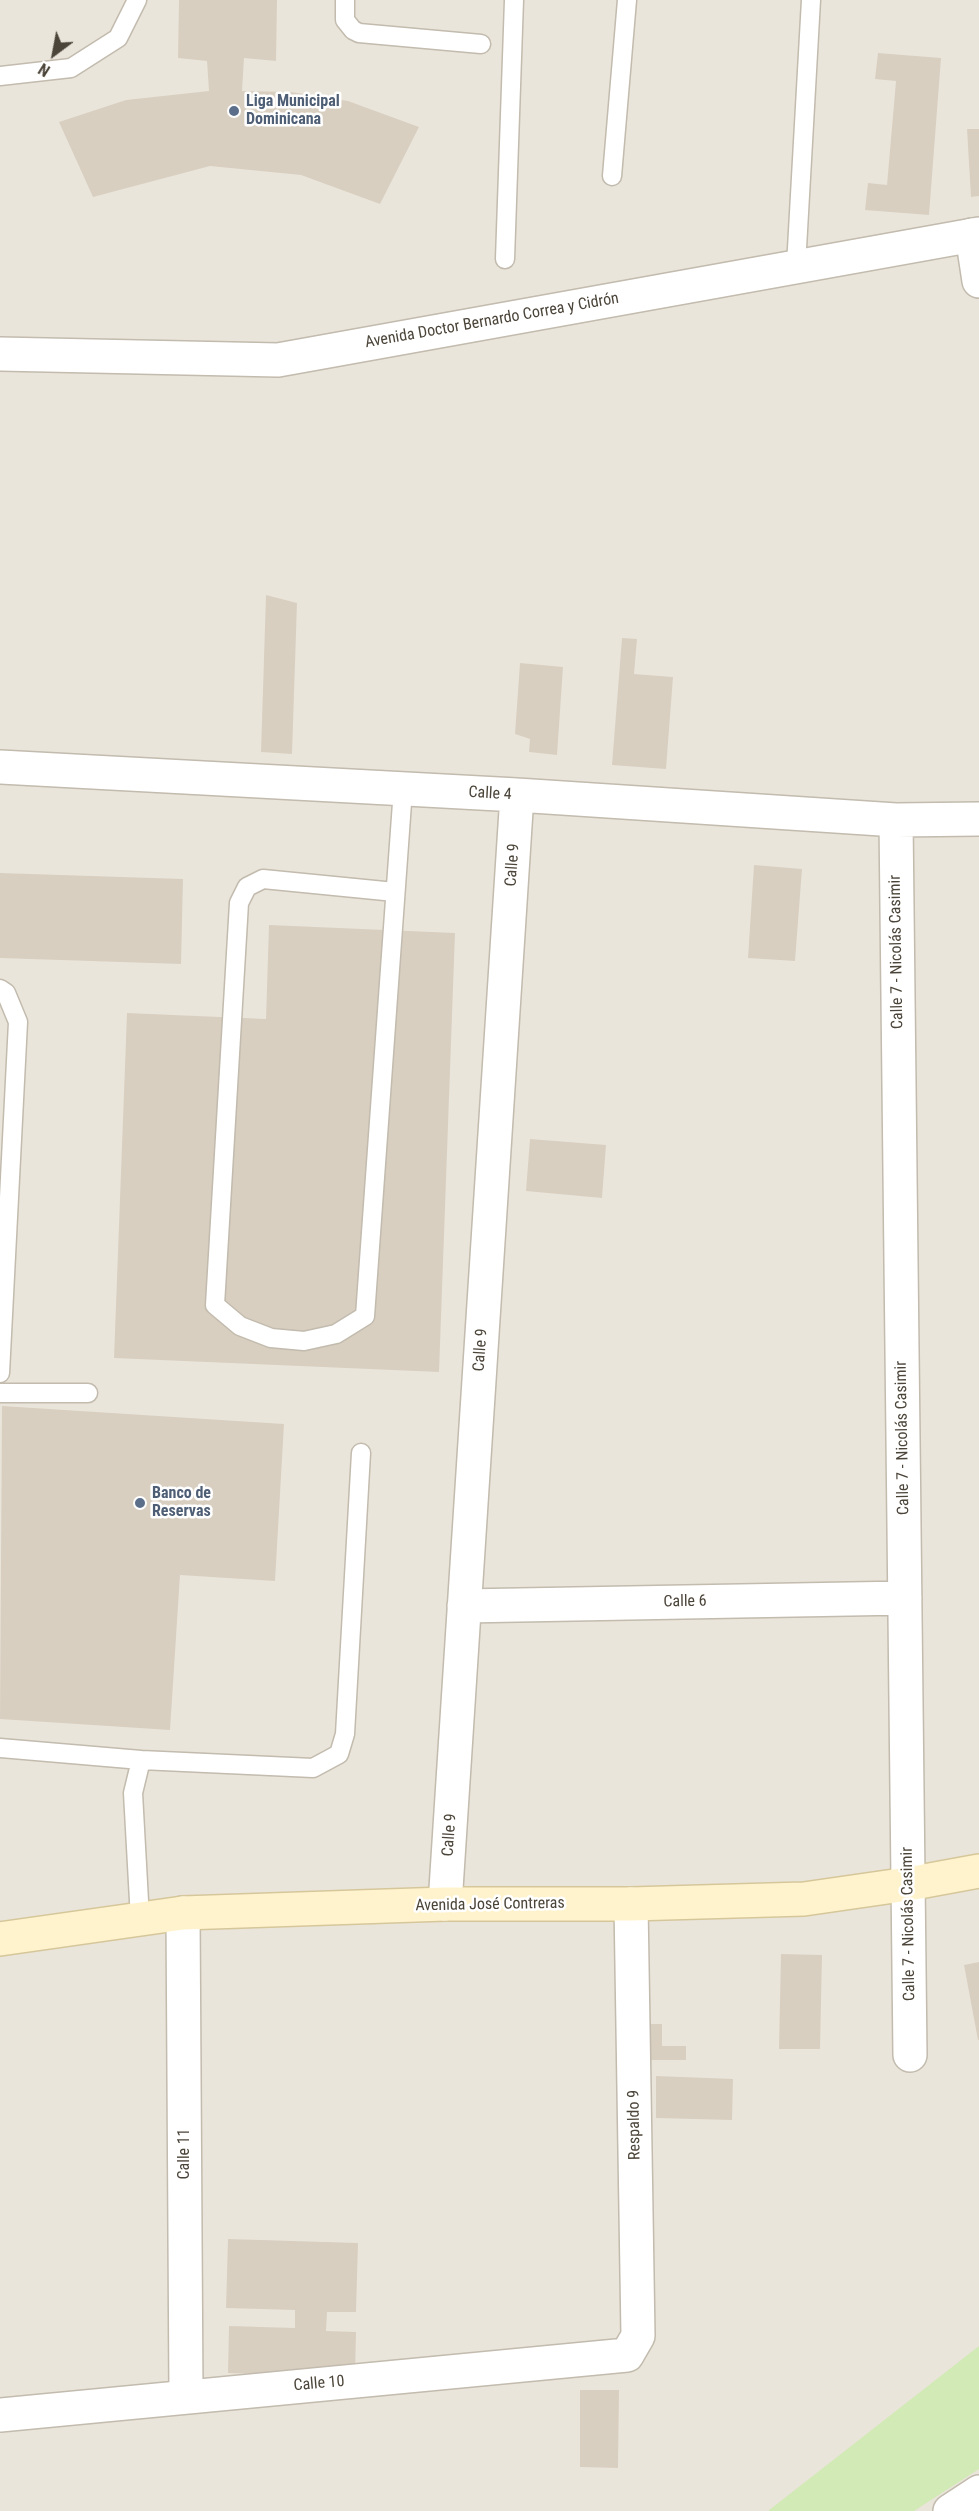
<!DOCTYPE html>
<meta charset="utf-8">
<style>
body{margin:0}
#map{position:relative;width:979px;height:2511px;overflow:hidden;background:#f6f3ec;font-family:"Roboto Condensed",sans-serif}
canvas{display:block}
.north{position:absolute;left:24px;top:24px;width:60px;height:60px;-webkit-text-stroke:4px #fff;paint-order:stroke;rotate:212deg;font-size:16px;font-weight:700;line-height:24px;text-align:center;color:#4b4439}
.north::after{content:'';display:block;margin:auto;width:21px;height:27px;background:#4b4439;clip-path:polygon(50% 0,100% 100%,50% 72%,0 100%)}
</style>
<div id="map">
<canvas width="979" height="2511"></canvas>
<div class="north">N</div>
</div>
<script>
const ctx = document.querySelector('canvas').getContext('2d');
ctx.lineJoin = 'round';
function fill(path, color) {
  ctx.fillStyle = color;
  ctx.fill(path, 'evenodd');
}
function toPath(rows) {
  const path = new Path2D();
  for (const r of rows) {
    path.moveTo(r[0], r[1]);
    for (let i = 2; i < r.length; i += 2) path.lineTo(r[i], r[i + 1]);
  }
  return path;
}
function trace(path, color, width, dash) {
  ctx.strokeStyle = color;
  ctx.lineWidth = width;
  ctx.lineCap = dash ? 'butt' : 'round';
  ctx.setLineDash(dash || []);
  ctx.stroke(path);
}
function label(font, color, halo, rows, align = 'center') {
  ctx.font = font + ' "Roboto Condensed",sans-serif';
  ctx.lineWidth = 5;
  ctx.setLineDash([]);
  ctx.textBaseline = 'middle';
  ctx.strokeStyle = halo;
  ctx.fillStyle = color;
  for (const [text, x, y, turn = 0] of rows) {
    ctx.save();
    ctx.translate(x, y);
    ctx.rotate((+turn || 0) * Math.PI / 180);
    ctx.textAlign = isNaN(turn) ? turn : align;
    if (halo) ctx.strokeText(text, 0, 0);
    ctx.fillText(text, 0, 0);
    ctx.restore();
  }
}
fill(toPath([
 [0,0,979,0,979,2511,0,2511]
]), '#eae5da');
fill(toPath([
 [979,2346,979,2469,914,2511,768,2511]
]), '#d2eab5');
fill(toPath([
 [179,0,277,0,276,61,244,58,242,91,291,92,348,101,419,127,380,204,301,175,210,166,93,197,59,122,126,100,209,91,207,61,178,58],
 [878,53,941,58,929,215,865,210,868,183,887,185,896,81,875,79],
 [967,129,979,129,979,196,971,197],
 [266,595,297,603,292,754,261,752],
 [622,638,637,639,634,674,673,677,666,769,612,765],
 [520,663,563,667,557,755,529,752,530,739,515,734],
 [754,865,802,869,795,961,748,958],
 [0,873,183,879,181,964,0,958],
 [269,925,455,933,439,1372,114,1358,127,1013,266,1019],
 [530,1139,606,1145,602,1198,526,1191],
 [2,1406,284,1424,275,1581,180,1575,170,1730,0,1719],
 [781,1954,822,1955,820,2049,779,2049],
 [979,1962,979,2040,978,2040,964,1965],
 [648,2024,662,2024,662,2046,686,2046,686,2060,649,2060],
 [656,2076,733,2079,732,2120,656,2118],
 [228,2239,358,2243,356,2312,315,2312,327,2312,326,2331,356,2332,355,2377,228,2373,229,2326,295,2328,295,2310,226,2308],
 [580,2390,619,2390,618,2468,580,2467]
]), '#d8cfc1');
const service = toPath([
 [345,0,345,20,353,30,359,33,481,44],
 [0,76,71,68,118,38,137,0],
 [612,176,627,0],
 [505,259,514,0],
 [796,266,811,0],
 [395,892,263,879,247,887,239,903,215,1305,240,1326,271,1338,304,1341,336,1334,365,1316,403,789],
 [0,989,6,993,18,1022,0,1373],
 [0,1393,88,1393],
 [0,1748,141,1760],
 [140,1919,133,1793,141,1760,313,1768,339,1754,345,1734,361,1453]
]);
const minor = toPath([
 [972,235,979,281],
 [0,767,517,795,896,820,979,819],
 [896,820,910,2055],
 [464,1606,905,1598],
 [445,1904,517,795],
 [183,1913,186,2396],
 [0,2415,627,2355,638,2336,631,1904]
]);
const tertiary = toPath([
 [0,354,278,360,979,234],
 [950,2511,979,2492]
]);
const secondary = toPath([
 [0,1939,183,1913,445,1904,631,1904,804,1899,908,1884,979,1871]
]);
trace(service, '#c2bbae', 21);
trace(minor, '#c2bbae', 36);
trace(tertiary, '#c2bbae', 36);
trace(secondary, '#d6c79b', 36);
trace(service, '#fff', 18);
trace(minor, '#fff', 33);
trace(tertiary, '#fff', 33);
trace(secondary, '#fff3cd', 33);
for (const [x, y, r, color] of [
 [234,111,6,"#5c6f8a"],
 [140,1503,6,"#5c6f8a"]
]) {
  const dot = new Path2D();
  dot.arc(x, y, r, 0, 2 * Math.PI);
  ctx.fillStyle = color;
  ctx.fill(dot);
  trace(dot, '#fff', 2);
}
label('bold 16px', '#4e5e75', '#fff', [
 ["Liga Municipal",246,102],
 ["Dominicana",246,120],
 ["Banco de",152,1494],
 ["Reservas",152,1512]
], 'left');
label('16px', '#4b4439', '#fff', [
 ["Avenida Doctor Bernardo Correa y Cidrón",492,321,-10],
 ["Calle 4",490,794,3],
 ["Calle 9",513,865,-86],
 ["Calle 7 - Nicolás Casimir",897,952,-91],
 ["Calle 9",481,1350,-86],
 ["Calle 7 - Nicolás Casimir",903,1438,-91],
 ["Calle 6",685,1602,-1],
 ["Calle 9",450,1835,-86],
 ["Avenida José Contreras",490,1905,-1],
 ["Calle 7 - Nicolás Casimir",909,1924,-91],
 ["Respaldo 9",635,2125,-91],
 ["Calle 11",185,2154,-90],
 ["Calle 10",319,2384,-5]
]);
</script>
